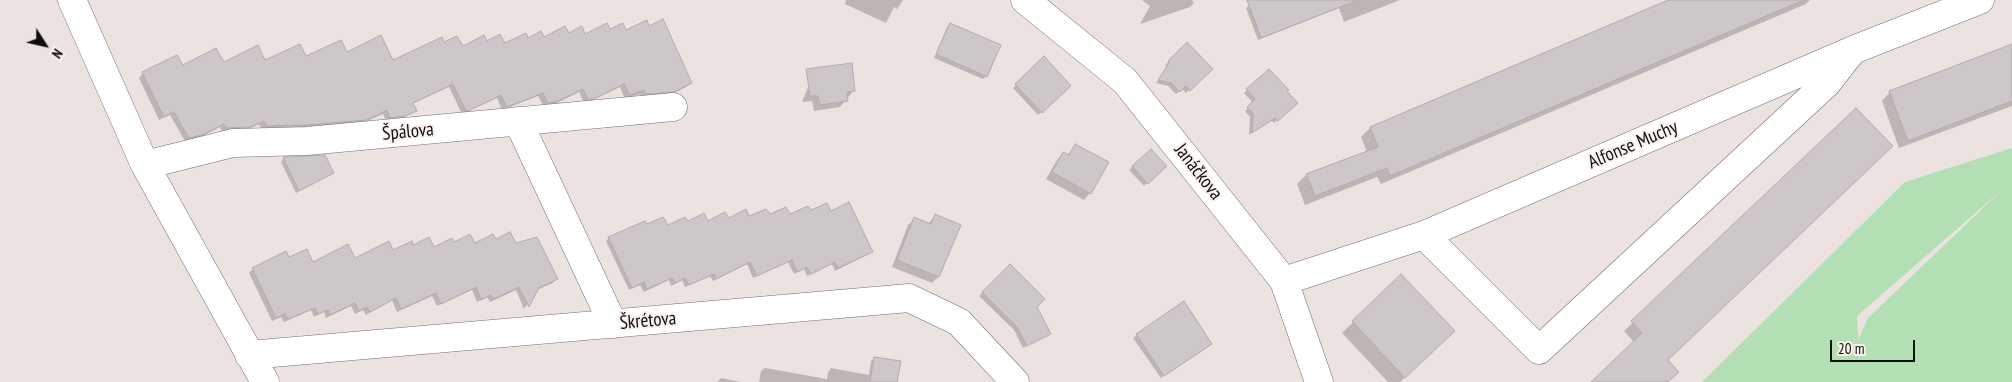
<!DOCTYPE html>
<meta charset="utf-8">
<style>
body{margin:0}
#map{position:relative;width:2012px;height:382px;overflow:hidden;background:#ece3e1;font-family:"PT Sans Narrow",sans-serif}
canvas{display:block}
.north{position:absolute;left:20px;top:20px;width:50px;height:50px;-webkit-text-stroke:4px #f9f1ee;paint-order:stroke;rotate:125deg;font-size:14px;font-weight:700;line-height:20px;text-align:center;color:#100e0d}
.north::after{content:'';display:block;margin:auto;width:18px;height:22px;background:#100e0d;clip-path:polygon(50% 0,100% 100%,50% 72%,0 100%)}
.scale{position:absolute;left:1830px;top:340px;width:85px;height:22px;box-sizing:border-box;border:2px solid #100e0d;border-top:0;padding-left:6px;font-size:15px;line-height:18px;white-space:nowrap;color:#100e0d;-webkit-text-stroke:4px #f9f1ee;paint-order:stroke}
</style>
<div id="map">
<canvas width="2012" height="382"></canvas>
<div class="north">N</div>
<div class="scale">20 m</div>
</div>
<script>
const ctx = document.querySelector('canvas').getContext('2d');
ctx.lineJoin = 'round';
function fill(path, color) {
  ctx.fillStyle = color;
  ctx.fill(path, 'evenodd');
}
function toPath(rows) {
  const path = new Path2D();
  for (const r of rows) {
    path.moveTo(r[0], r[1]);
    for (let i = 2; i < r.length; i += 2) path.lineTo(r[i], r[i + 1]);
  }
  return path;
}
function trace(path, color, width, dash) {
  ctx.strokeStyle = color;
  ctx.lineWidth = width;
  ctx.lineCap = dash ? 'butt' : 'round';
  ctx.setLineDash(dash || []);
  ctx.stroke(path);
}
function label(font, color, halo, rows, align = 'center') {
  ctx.font = font + ' "PT Sans Narrow",sans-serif';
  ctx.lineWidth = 4;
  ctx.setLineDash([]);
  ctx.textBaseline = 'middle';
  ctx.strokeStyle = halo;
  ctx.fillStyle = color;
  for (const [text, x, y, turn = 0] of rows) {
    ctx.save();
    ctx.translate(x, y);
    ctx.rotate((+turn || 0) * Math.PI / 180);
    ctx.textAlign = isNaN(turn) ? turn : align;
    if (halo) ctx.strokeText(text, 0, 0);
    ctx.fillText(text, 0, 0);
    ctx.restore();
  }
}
fill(toPath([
 [2012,148,2012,382,1702,382,1905,182],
 [2004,188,1868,318,1858,340,1857,316]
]), '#b2dfb4');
fill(toPath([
 [846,0,903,0,897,9,894,7,886,23,845,4],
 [1142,0,1192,0,1194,3,1190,7,1140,24,1150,6],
 [1257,0,1400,0,1344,22,1339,8,1258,40,1246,8],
 [1671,0,1810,0,1806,4,1381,184,1377,177,1305,205,1297,184,1306,175,1367,152,1361,137,1370,128],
 [951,24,986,76,983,79,934,58,947,27],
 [648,27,691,83,686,87,669,96,642,97,640,94,625,99,620,87,588,102,584,103,579,92,551,106,544,107,538,96,502,110,497,98,462,114,449,87,412,104,415,111,400,120,386,121,383,114,362,123,301,129,262,130,259,124,245,131,222,132,220,127,199,138,185,141,170,115,159,120,139,78,143,73,182,67,346,54,392,62,444,44,462,47,486,42,504,45,527,39,568,35,585,35],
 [1187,44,1211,69,1186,93,1182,89,1176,94,1168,86,1156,83,1167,67,1165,65],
 [2012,46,2012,106,1899,148,1882,101,1890,92],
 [1044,58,1069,86,1038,115,1013,88],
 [813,75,854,90,840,107,814,111,812,101,802,102],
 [1247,90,1286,91,1296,103,1274,123,1271,120,1249,135,1250,117,1245,111,1253,103,1244,93],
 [1856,109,1666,360,1666,382,1593,382,1634,342,1624,331],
 [1076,146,1090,193,1084,200,1046,179,1057,160,1063,153,1067,155],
 [1151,150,1165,166,1144,186,1129,170],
 [284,158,333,173,296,193,281,162],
 [810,212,830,213,872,252,835,271,832,264,807,276,804,269,794,274,788,262,753,278,747,264,713,281,710,276,685,287,682,280,671,286,669,280,644,292,640,285,629,290,606,241,609,238,647,226,667,227,688,223,708,223,769,215,789,216],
 [935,216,959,225,938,277,932,283,892,267,908,225,915,219,928,224],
 [495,241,515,244,556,279,553,283,537,290,524,309,516,290,490,302,487,297,477,302,472,290,437,306,432,296,397,312,392,300,366,315,363,310,355,314,351,306,326,318,324,312,314,317,311,310,284,322,281,317,272,321,249,273,253,269,285,253,288,259,313,263,354,260,412,247,433,248,454,243,474,244],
 [1010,266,1050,334,1023,348,1014,330,979,296],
 [1401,276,1443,342,1400,382,1388,382,1342,333],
 [1137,335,1207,347,1161,378,1133,338],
 [875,358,896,382,759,382,761,371,765,368,827,379,828,372,831,368,869,375,871,361],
 [721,378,741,382,718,382]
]), '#0003');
const building = toPath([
 [1247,0,1353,0,1353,2,1261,38,1247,0],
 [1668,0,1804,0,1390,176,1387,168,1315,196,1306,174,1378,147,1370,127,1668,0],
 [663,19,692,83,674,92,646,94,644,90,630,95,624,84,594,99,588,99,583,89,556,102,548,103,543,93,507,107,501,95,470,110,466,111,453,84,413,103,417,111,405,116,390,118,387,110,367,120,306,125,267,126,264,121,250,127,227,128,224,124,204,134,189,138,174,112,164,117,142,72,177,55,183,65,216,48,224,62,258,45,265,60,300,44,306,56,341,40,347,52,381,35,393,60,442,37,444,42,457,36,463,46,484,35,487,41,500,34,505,43,526,33,528,38,541,31,544,37,565,26,569,33,582,26,585,34,607,23,610,29,623,23,626,30,647,20,649,26,663,19],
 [950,23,1001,45,987,77,936,54,950,23],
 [1187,42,1213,69,1190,91,1186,86,1180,92,1171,83,1158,80,1169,63,1168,61,1187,42],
 [2012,44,2012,101,1908,141,1889,91,2012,44],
 [1044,56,1071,86,1042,113,1015,84,1044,56],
 [852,63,855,91,847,92,848,101,820,105,818,96,810,96,806,69,852,63],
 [1269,69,1289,90,1287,91,1298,103,1278,121,1275,118,1252,133,1253,113,1247,107,1255,99,1246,89,1269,69],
 [1856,108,1893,146,1668,360,1679,372,1668,382,1591,382,1642,333,1631,321,1856,108],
 [1075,144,1109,162,1091,194,1052,172,1063,152,1069,155,1075,144],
 [1151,149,1167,166,1148,184,1132,166,1151,149],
 [325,155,334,173,299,191,283,157,325,155],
 [849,202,873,252,838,268,835,262,811,274,807,267,797,272,792,260,757,276,750,262,716,279,714,274,689,285,685,278,675,283,672,278,647,289,644,282,632,288,608,237,645,221,647,224,663,217,668,225,685,217,688,221,704,213,708,221,725,212,729,218,746,209,749,216,766,209,770,214,786,207,790,214,808,206,811,210,827,203,831,211,849,202],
 [935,214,961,225,939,277,897,260,914,217,931,224,935,214],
 [510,232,516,243,537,237,558,279,539,288,529,307,519,287,494,299,491,295,481,300,476,287,441,304,436,293,401,309,396,298,370,312,367,307,359,311,355,303,330,315,328,310,318,314,315,308,288,319,285,314,276,318,252,268,286,251,289,257,307,249,313,262,348,244,355,258,389,241,393,250,412,241,413,245,429,237,434,247,452,238,454,242,470,234,475,243,493,234,496,239,510,232],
 [1010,264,1045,299,1037,307,1051,334,1027,346,1017,327,982,292,1010,264],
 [1401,274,1455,331,1405,378,1352,321,1401,274],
 [1184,301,1212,344,1164,376,1136,334,1184,301],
 [874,357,901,361,897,382,870,382,874,357]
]);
fill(building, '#cec7ca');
trace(building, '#b2abae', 1);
const minor = toPath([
 [72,0,145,165,265,382],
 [1025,0,1125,81,1284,281,1319,382],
 [518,121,613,324],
 [145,165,233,143,307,141,673,107],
 [1424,235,1539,350,1827,83,1852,51],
 [1284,281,1424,235,1853,50,1980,0],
 [249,355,909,298,959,322,1015,382]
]);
trace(minor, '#756e6c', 29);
trace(minor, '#fff', 28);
label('19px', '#100e0d', '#f9f1ee', [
 ["Špálova",408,132,-5],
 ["Alfonse Muchy",1633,145,-23],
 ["Janáčkova",1198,172,52],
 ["Škrétova",648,321,-5]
]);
</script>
